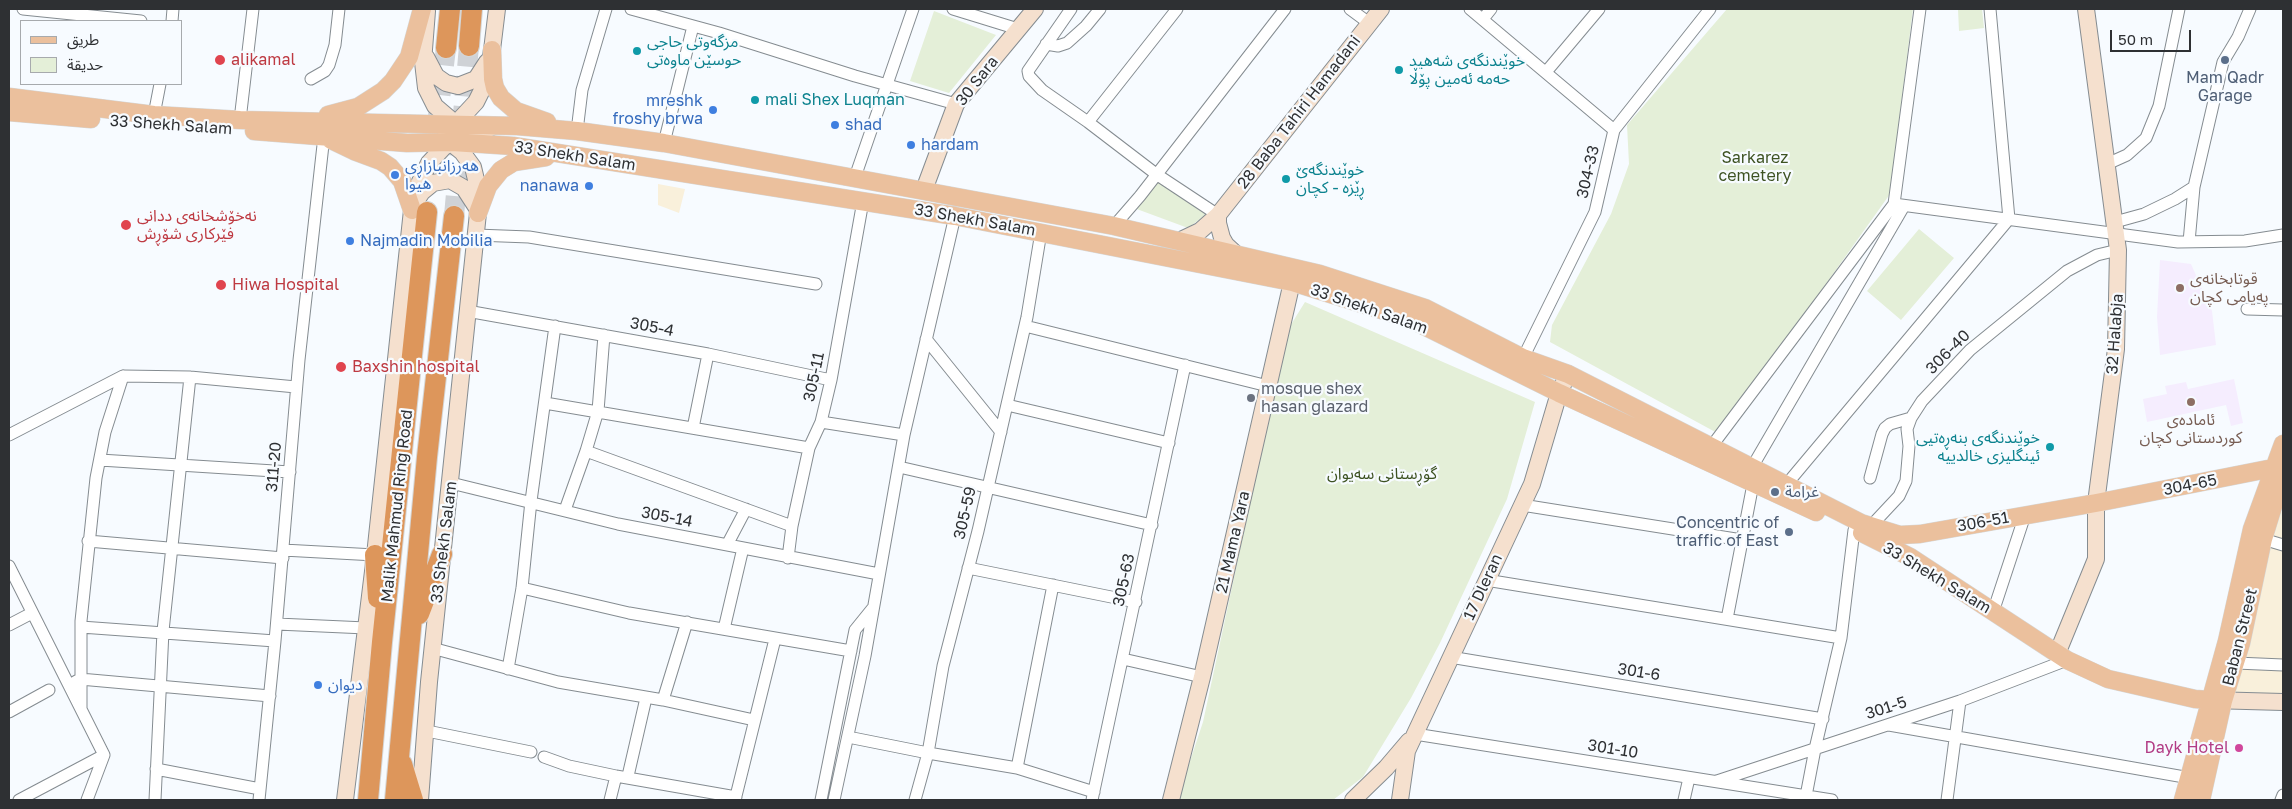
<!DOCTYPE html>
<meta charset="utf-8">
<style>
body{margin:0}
#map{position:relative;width:2292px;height:809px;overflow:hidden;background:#f7fbff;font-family:"Golos Text","Noto Sans Arabic",sans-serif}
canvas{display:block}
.frame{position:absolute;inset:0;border:10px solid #2e3033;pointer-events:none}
.legend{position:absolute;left:20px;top:20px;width:162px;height:65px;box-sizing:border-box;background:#f7fbff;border:1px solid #a7aaad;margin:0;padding:6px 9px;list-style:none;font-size:15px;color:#2e3033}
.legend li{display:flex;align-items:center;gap:10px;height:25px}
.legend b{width:25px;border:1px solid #a7aaad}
.scale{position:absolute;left:2110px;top:30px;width:81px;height:22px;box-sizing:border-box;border:2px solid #2e3033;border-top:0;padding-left:6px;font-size:15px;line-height:18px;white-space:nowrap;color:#2e3033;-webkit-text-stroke:4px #f7fbff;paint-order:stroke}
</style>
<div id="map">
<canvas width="2292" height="809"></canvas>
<div class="frame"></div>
<ul class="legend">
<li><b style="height:6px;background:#ebc09d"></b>طريق</li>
<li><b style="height:14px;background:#e4efd8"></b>حديقة</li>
</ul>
<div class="scale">50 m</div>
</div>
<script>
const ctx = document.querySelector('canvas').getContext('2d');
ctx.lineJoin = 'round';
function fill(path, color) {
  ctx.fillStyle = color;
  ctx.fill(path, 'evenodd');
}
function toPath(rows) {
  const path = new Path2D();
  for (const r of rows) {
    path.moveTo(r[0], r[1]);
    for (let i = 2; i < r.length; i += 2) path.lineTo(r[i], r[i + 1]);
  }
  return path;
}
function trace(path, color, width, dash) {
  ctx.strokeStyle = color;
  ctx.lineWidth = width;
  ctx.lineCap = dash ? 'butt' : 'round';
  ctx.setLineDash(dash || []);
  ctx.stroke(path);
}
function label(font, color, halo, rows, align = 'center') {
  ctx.font = font + ' "Golos Text","Noto Sans Arabic",sans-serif';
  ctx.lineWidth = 4.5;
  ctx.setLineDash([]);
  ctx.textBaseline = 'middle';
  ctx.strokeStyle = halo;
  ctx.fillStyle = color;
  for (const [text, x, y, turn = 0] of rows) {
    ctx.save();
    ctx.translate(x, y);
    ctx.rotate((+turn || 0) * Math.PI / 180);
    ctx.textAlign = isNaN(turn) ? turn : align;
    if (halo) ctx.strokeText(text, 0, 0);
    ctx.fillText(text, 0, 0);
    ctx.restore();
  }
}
fill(toPath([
 [658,184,685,189,679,213,658,205],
 [2283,509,2283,702,2223,701,2263,539]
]), '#f9f0db');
fill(toPath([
 [2160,260,2191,264,2212,311,2216,345,2160,355,2157,317],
 [2234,379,2243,423,2231,426,2226,405,2147,422,2143,399,2167,394,2165,386,2186,382,2188,389]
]), '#f5edfe');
fill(toPath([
 [1727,9,1913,9,1890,194,1719,434,1550,342,1552,325,1611,214,1629,164,1627,125],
 [1958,9,1982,9,1984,28,1959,31],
 [934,11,996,35,949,93,910,81],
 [1157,178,1208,213,1188,228,1134,208],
 [1919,229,1954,258,1901,320,1867,291],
 [1305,302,1535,402,1507,499,1440,643,1411,698,1363,777,1333,800,1177,800,1203,722,1287,331]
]), '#e4efd8');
trace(toPath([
 [437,125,446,48],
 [454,216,469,46]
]), '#cfd2d6', 20, [20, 10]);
const street = toPath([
 [23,9,141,21],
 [631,9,719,33,855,76,956,104],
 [953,9,1018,29],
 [1071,9,1028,71,1029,76,1042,90,1088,122,1156,174,1218,215],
 [1350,9,1369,23],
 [1470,9,1614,130],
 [1483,19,1491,9],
 [172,21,173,9],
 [1046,44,1058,46,1067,43,1086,26,1100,9],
 [1546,72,1599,9],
 [311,79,325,71,329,65,335,45,339,9],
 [154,115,160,84],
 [240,120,253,9],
 [1088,122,1177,9],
 [577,131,582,90,606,9],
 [664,143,693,26],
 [2107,164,2127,155,2146,138,2159,106,2179,9],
 [854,180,913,9],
 [1894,204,2178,242,2245,241,2283,235],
 [2115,222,2144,214,2175,199,2194,187,2223,62,2238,37,2250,9],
 [1114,226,1140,196,1285,9],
 [476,235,529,237,816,284],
 [2189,242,2194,187],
 [2247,309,2283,310],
 [467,311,708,354,831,380],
 [1025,326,1268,386],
 [926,339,1001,432],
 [1523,358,1595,212,1614,130,1710,9],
 [545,403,809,448],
 [1007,405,1169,443],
 [821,422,904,435],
 [693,428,708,354],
 [9,435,123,376,190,377,296,387],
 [1711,447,1894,204,1920,9],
 [586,451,792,526],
 [100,460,290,472],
 [899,467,1152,525],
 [1751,469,1904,206],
 [1870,478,1882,434,1885,428,1890,424,1911,418],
 [451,483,618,524,879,574],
 [1786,485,2009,219,1990,9],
 [1522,505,1742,540],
 [565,510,586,451,598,411,604,335],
 [1870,527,1899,496,1906,481,1909,446,1907,429,1911,418,1922,401,1970,350,2067,271,2097,255,2118,250],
 [2263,539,2283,545],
 [88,541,283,558],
 [727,545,746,509],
 [283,550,375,555],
 [788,558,792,526,809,448,821,422,831,380,863,201],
 [9,566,104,755],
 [968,568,1136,602],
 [1486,580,1841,638],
 [522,588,629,613,851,651],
 [1993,612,2025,515],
 [1727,619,1753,484],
 [277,624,366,628],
 [9,625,32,613],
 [81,627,275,641],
 [724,629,743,548],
 [432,648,558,682,663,700,754,720],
 [1450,657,1823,719],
 [1123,659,1202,677],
 [2236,663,2283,665],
 [508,669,522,588,531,501,555,326],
 [73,683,80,679,270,696],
 [663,700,687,622],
 [81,709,81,621,96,478,105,432,123,376],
 [9,712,49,690],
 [1889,725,2190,778],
 [427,731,531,752],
 [1415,734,1832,800],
 [848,737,928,753,1017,768,1094,792],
 [544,757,569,766,616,776,736,797],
 [1017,768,1053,585],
 [156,769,260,789],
 [628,776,646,698],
 [1717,781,1960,701,2067,660],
 [1806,796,1815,749,1841,638,1854,530],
 [19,800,104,755],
 [87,800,104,755],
 [155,800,163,631,190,377],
 [259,800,275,641,299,360,324,136],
 [610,800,616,776],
 [735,800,775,639],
 [821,800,855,630,872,609],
 [834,800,865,656,904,435,955,216],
 [915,800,928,753,943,666,978,531,1027,317,1041,232],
 [1092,800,1185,365],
 [1684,800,1689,778],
 [1947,800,1960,701],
 [2281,800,2283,795]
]);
const secondary = toPath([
 [427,11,423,62,426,88,435,106,462,129],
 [426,57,436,76,446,83,458,86,476,79,487,62],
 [450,130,476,102,486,82,492,50,497,9],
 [924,190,956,104,1035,9],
 [416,201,422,192,433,183,450,180,464,188,477,208],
 [1218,215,1218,223,1222,238,1226,245,1238,256],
 [1179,241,1200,231,1218,215,1381,9],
 [2057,654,2096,559,2096,503,2116,349,2118,250,2086,9],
 [2210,700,2283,702],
 [345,800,375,555,412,210,416,190,429,163,444,147,465,135,490,128],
 [420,800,429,682,478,213,477,184,473,167,462,152,445,138],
 [1171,800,1202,677,1292,282],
 [1353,800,1386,768,1409,741],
 [1400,800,1407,751,1532,484,1559,393,1568,374]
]);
const primary = toPath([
 [492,50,493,79,495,88,501,98,516,111,547,122],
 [9,97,154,115,240,120,517,126,577,131,664,143,1114,226,1320,274,1425,308,1523,358,1568,374,1861,523,1900,535,1920,534,2096,503,2283,466],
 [9,112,91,119],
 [328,115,358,107,383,91,393,81,409,57,422,9],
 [254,131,407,143,452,142,513,146,955,216,1292,282,1410,319,1559,393,1816,512],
 [331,140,354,151,381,161,390,167,402,181,412,210],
 [478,213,488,186,501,170,514,162,546,157],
 [1862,533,1910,557,2067,660,2108,679,2195,699,2210,700],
 [2183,800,2227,641,2252,529,2283,444],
 [2201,800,2223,701,2241,643,2263,539,2283,474]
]);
const highway = toPath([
 [469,46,472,9],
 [446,48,450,9],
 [375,555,378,598],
 [419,614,442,554],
 [402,764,413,800],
 [368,800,382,642,427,212],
 [395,800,427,457,454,216]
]);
trace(street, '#858c91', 13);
trace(secondary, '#858c91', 18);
trace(primary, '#d5d6d6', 19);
trace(highway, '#d5d6d6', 22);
trace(street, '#fff', 11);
trace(secondary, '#f5e0ce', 16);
trace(primary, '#ebc09d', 18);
trace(highway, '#dd965b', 20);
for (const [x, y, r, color] of [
 [637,51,5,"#0f9aa8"],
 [220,60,6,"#e0444e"],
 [2225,60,5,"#5c6f8a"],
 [1399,70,5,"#0f9aa8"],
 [755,100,5,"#0f9aa8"],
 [713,110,5,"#3f7fe0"],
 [835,125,5,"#3f7fe0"],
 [911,145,5,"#3f7fe0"],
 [395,175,5,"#3f7fe0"],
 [1286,179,5,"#0f9aa8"],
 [589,186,5,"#3f7fe0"],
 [126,225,6,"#e0444e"],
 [350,241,5,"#3f7fe0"],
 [221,285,6,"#e0444e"],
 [2180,288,5,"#8d6e63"],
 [341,367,6,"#e0444e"],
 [1251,398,5,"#6b7280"],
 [2191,402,5,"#8d6e63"],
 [2050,447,5,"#0f9aa8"],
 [1775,492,5,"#5c6f8a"],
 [1789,532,5,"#5c6f8a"],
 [318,685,5,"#3f7fe0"],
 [2239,748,5,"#d1479c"]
]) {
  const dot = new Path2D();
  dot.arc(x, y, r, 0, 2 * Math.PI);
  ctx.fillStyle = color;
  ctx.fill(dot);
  trace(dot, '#f7fbff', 2);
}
label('16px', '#0d838f', '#f7fbff', [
 ["مزگەوتی حاجی",647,42],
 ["حوسێن ماوەتی",647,60],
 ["خوێندنگەی شەهید",1409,61],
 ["حەمە ئەمین پۆڵا",1409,79],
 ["mali Shex Luqman",765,100],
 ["خوێندنگەێ",1296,170],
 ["ڕێزە - کچان",1296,188],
 ["خوێندنگەی بنەڕەتیی",2040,438,"right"],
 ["ئینگلیزی خالدییە",2040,456,"right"]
], 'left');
label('16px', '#be3a42', '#f7fbff', [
 ["alikamal",231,60],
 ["نەخۆشخانەی ددانی",137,216],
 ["فێرکاری شۆڕش",137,234],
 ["Hiwa Hospital",232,285],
 ["Baxshin hospital",352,367]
], 'left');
label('16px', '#4e5e75', '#f7fbff', [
 ["Mam Qadr",2225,78],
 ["Garage",2225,96],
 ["غرامة",1785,492,"left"],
 ["Concentric of",1779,523,"right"],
 ["traffic of East",1779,541,"right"]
]);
label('16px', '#2e3033', '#f7fbff', [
 ["30 Sara",977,81,-52],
 ["28 Baba Tahiri Hamadani",1299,112,-52],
 ["33 Shekh Salam",171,125,4],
 ["33 Shekh Salam",575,156,9],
 ["304-33",1588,172,-77],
 ["33 Shekh Salam",975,220,10],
 ["33 Shekh Salam",1369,309,19],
 ["305-4",652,327,11],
 ["32 Halabja",2115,334,-86],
 ["306-40",1948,352,-45],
 ["305-11",814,377,-78],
 ["311-20",274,467,-85],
 ["304-65",2190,485,-11],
 ["Malik Mahmud Ring Road",397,506,-84],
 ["305-59",965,513,-77],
 ["305-14",667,517,11],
 ["306-51",1983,522,-10],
 ["33 Shekh Salam",444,542,-83],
 ["21 Mama Yara",1233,542,-77],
 ["33 Shekh Salam",1937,578,31],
 ["305-63",1124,580,-78],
 ["17 Dleran",1483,587,-65],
 ["Baban Street",2240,637,-76],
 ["301-6",1639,672,9],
 ["301-5",1886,708,-18],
 ["301-10",1613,749,9]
]);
label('16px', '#366cbe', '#f7fbff', [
 ["mreshk",703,101,"right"],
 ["froshy brwa",703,119,"right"],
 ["shad",845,125],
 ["hardam",921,145],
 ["هەرزانبازاڕی",405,166],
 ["هیوا",405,184],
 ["nanawa",579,186,"right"],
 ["Najmadin Mobilia",360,241],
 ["دیوان",328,685]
], 'left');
label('16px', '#3e5323', '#f7fbff', [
 ["Sarkarez",1755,158],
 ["cemetery",1755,176],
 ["گۆڕستانی سەیوان",1382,474]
]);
label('16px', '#785e54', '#f7fbff', [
 ["قوتابخانەی",2190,279],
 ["پەیامی کچان",2190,297],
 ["ئامادەی",2191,420,"center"],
 ["کوردستانی کچان",2191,438,"center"]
], 'left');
label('16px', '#5b616d', '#f7fbff', [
 ["mosque shex",1261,389],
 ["hasan glazard",1261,407]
], 'left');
label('16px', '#b23c85', '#f7fbff', [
 ["Dayk Hotel",2229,748]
], 'right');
</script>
